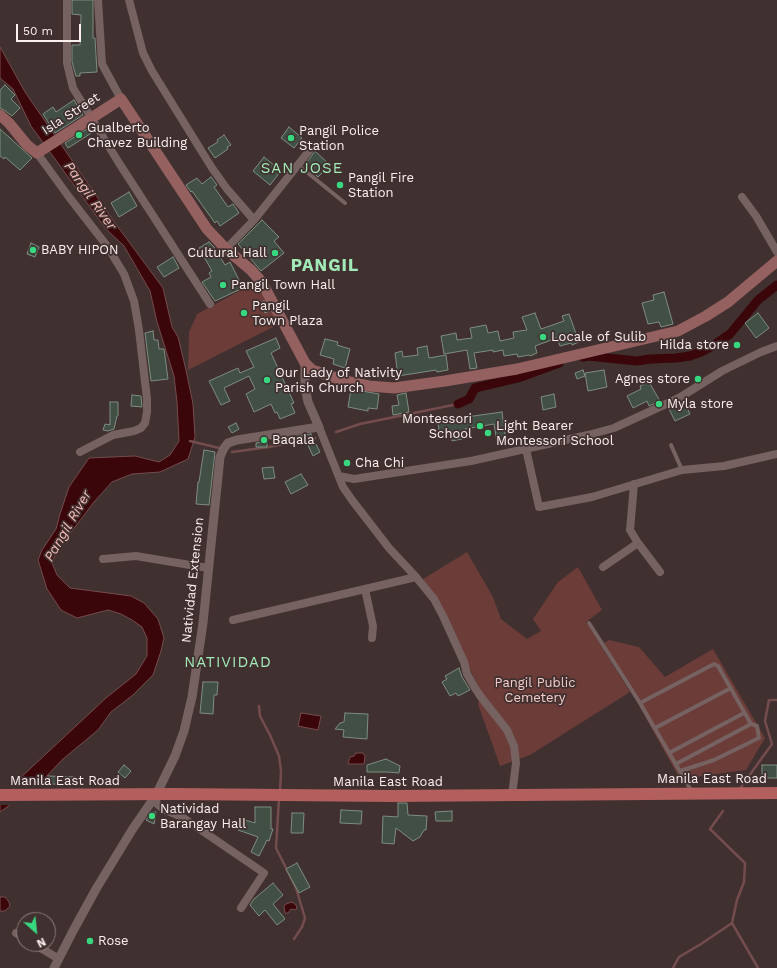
<!DOCTYPE html>
<style>
body{margin:0}
#map{position:relative;width:777px;height:968px;overflow:hidden;background:#40302f;font-family:"Work Sans",sans-serif}
canvas{display:block}
.north{position:absolute;left:16px;top:912px;width:40px;height:40px;box-sizing:border-box;background:#40302f;border:1px solid #8b7c7c;border-radius:50%;rotate:153deg;font-size:11px;font-weight:700;line-height:16px;text-align:center;color:#fbefef}
.north::after{content:'';display:block;margin:auto;width:14px;height:18px;background:#37d880;clip-path:polygon(50% 0,100% 100%,50% 72%,0 100%)}
.scale{position:absolute;left:16px;top:24px;width:65px;height:18px;box-sizing:border-box;border:2px solid #fbefef;border-top:0;padding-left:5px;font-size:12px;line-height:14px;white-space:nowrap;color:#fbefef;-webkit-text-stroke:3px #40302f;paint-order:stroke}
</style>
<div id="map">
<canvas width="777" height="968"></canvas>
<div class="north">N</div>
<div class="scale">50 m</div>
</div>
<script>
const ctx = document.querySelector('canvas').getContext('2d');
ctx.lineJoin = 'round';
function fill(path, color) {
  ctx.fillStyle = color;
  ctx.fill(path, 'evenodd');
}
function toPath(rows) {
  const path = new Path2D();
  for (const r of rows) {
    path.moveTo(r[0], r[1]);
    for (let i = 2; i < r.length; i += 2) path.lineTo(r[i], r[i + 1]);
  }
  return path;
}
function trace(path, color, width, dash) {
  ctx.strokeStyle = color;
  ctx.lineWidth = width;
  ctx.lineCap = dash ? 'butt' : 'round';
  ctx.setLineDash(dash || []);
  ctx.stroke(path);
}
function label(font, color, halo, rows, align = 'center') {
  ctx.font = font + ' "Work Sans",sans-serif';
  ctx.lineWidth = 3.5;
  ctx.setLineDash([]);
  ctx.textBaseline = 'middle';
  ctx.strokeStyle = halo;
  ctx.fillStyle = color;
  for (const [text, x, y, turn = 0] of rows) {
    ctx.save();
    ctx.translate(x, y);
    ctx.rotate((+turn || 0) * Math.PI / 180);
    ctx.textAlign = isNaN(turn) ? turn : align;
    if (halo) ctx.strokeText(text, 0, 0);
    ctx.fillText(text, 0, 0);
    ctx.restore();
  }
}
fill(toPath([
 [254,283,258,284,279,324,188,370,189,332,197,314],
 [467,552,493,597,501,619,527,639,541,631,533,619,558,582,578,567,602,610,586,622,630,692,530,755,500,766,478,704,482,693,423,579],
 [609,640,639,647,665,677,713,649,765,738,746,770,680,779,604,643]
]), '#6c3c39');
const water = toPath([
 [0,47,25,92,115,223,163,288,172,327,178,337,186,370,193,404,195,437,188,459,160,472,132,474,112,482,94,502,56,552,52,563,57,575,70,588,131,596,144,603,158,619,164,638,161,651,153,675,133,695,111,712,98,730,63,759,39,784,0,812,0,794,18,780,106,698,136,674,147,656,147,638,142,627,132,620,121,614,108,610,77,618,61,610,47,589,38,560,42,550,56,529,60,514,69,487,89,458,135,456,159,462,170,455,179,441,177,402,174,376,157,322,150,291,124,246,106,229,31,126,13,89,0,78,0,47],
 [301,713,321,716,318,730,298,726,301,713],
 [356,753,363,753,365,756,364,764,348,764,350,757,354,756,356,753],
 [0,897,5,897,9,902,10,906,5,911,0,911,0,897],
 [292,902,297,906,296,910,291,909,288,913,285,913,284,906,286,904,292,902]
]);
fill(water, '#3a0609');
trace(water, '#744c4e', 1);
fill(toPath([
 [11,783,42,784,13,805,0,805,0,792]
]), '#40302f');
trace(toPath([
 [336,432,360,424,458,404],
 [190,441,219,448],
 [232,452,269,447,315,438],
 [259,706,260,716,270,735,279,756,281,771,280,792],
 [741,787,772,744,765,721,769,700,777,700],
 [279,799,276,848,296,888,305,918,302,927,294,939],
 [732,923,758,968],
 [673,968,679,957,701,944,732,923,737,900,744,882,745,863,710,829,723,811]
]), '#744c4e', 2.5);
trace(toPath([
 [583,357,588,356,637,361,650,359,676,358,690,356,701,352,711,347,730,334,758,300,777,285],
 [458,404,469,399,475,388,521,377,559,363]
]), '#3a0609', 9);
const building = toPath([
 [72,0,93,0,93,38,95,38,97,72,80,73,80,76,76,76,72,62,72,45,80,45,81,15,72,14,72,0],
 [5,85,15,95,11,99,20,108,12,116,4,110,0,108,0,90,5,85],
 [74,100,83,115,55,133,43,114,53,107,56,112,74,100],
 [90,127,93,132,68,148,65,143,90,127],
 [289,127,302,138,294,148,281,138,289,127],
 [0,129,32,158,20,170,5,157,4,159,0,156,0,129],
 [224,135,231,145,227,147,228,149,215,158,208,148,218,142,217,140,224,135],
 [315,151,330,165,318,177,305,165,315,151],
 [264,157,281,171,270,185,253,171,264,157],
 [211,177,217,185,214,187,228,207,233,204,239,213,220,226,217,221,215,223,192,191,191,192,186,185,197,178,202,184,211,177],
 [129,192,137,206,119,217,111,203,129,192],
 [262,220,279,237,274,241,284,253,261,271,238,244,262,220],
 [209,242,214,247,225,265,230,262,243,288,215,301,202,282,211,277,209,273,212,271,199,248,209,242],
 [31,243,39,247,35,257,27,254,31,243],
 [173,257,179,268,164,277,157,267,173,257],
 [664,292,673,324,661,327,659,322,648,324,642,303,654,300,653,295,664,292],
 [264,301,269,311,265,313,260,303,264,301],
 [535,313,541,329,564,321,562,316,569,314,579,342,572,345,571,343,560,346,557,338,535,346,537,353,530,356,529,355,518,357,517,354,504,356,503,350,493,352,493,350,474,353,477,368,470,369,467,350,444,354,441,336,456,333,457,340,472,338,470,328,486,325,488,333,498,331,500,341,514,338,513,332,527,330,522,317,535,313],
 [758,313,769,328,756,338,745,323,758,313],
 [153,331,154,340,158,340,159,349,164,349,168,379,151,381,145,333,153,331],
 [276,338,280,348,271,353,294,403,291,404,295,413,280,419,277,412,275,413,271,404,254,412,246,394,255,389,249,376,224,388,230,401,221,405,209,381,238,368,240,373,254,367,246,351,276,338],
 [325,339,338,342,337,345,350,349,345,368,333,364,334,359,320,355,325,339],
 [427,346,429,358,446,355,448,370,437,372,436,370,398,376,395,353,402,351,403,357,418,355,417,348,427,346],
 [583,370,585,376,577,379,575,373,583,370],
 [604,370,607,387,588,391,585,373,604,370],
 [649,382,660,401,649,406,647,401,633,408,627,396,641,389,640,386,649,382],
 [351,389,379,394,377,409,368,408,368,411,348,407,351,389],
 [406,393,409,412,393,415,392,406,399,405,397,395,406,393],
 [554,394,556,407,543,410,541,397,554,394],
 [132,395,141,396,142,407,131,406,132,395],
 [684,401,690,414,675,421,669,409,684,401],
 [110,402,118,402,118,416,117,416,114,429,108,431,103,430,105,424,110,425,110,402],
 [502,412,506,441,497,442,494,424,465,429,466,438,452,441,451,434,440,436,438,423,453,421,452,419,502,412],
 [236,423,239,429,232,433,228,427,236,423],
 [311,434,314,445,316,444,320,452,313,456,305,439,282,442,281,439,311,434],
 [267,441,267,447,256,447,256,443,267,441],
 [204,450,215,452,209,505,196,504,198,482,199,482,204,450],
 [273,467,275,478,264,479,262,468,273,467],
 [301,474,308,485,291,494,285,482,301,474],
 [459,668,462,677,470,690,458,696,456,693,450,696,442,682,447,679,445,676,459,668],
 [203,682,218,682,217,695,214,695,213,714,200,713,203,682],
 [345,713,368,714,367,739,343,737,344,730,335,729,340,723,344,722,345,713],
 [386,759,400,766,399,773,387,772,367,772,367,765,386,759],
 [124,765,131,771,125,778,118,772,124,765],
 [762,765,777,765,777,778,762,778,762,765],
 [48,776,75,777,74,784,48,784,48,776],
 [398,803,407,803,408,815,427,816,426,830,424,830,420,837,413,841,396,828,394,844,382,843,383,816,398,817,398,803],
 [255,807,271,807,271,829,273,829,269,841,267,840,259,856,251,852,258,837,238,830,242,819,255,823,255,807],
 [341,810,362,811,361,824,340,823,341,810],
 [452,811,452,821,436,821,435,812,452,811],
 [152,812,156,812,154,824,146,820,152,812],
 [292,813,304,813,303,833,291,833,292,813],
 [297,863,310,887,299,893,286,869,297,863],
 [273,883,283,895,273,904,285,919,277,925,265,910,259,916,250,905,254,899,273,883]
]);
fill(building, '#414f45');
trace(building, '#7e8d82', 1);
trace(toPath([
 [298,165,345,203],
 [671,445,682,470],
 [589,623,640,703,692,792],
 [640,703,714,664,718,666,751,724,757,726,759,738,714,760,680,771],
 [655,728,731,688],
 [669,753,744,713],
 [676,764,751,724]
]), '#756261', 4);
trace(toPath([
 [67,0,67,63,73,88,119,163,210,304],
 [98,0,102,64,121,99],
 [129,0,143,53,152,71,212,168,227,189,254,220],
 [37,153,69,197,107,246,124,274,134,301,139,330,147,399,147,412,145,423,141,428,134,431,113,435,80,452],
 [742,197,756,216,777,252],
 [226,249,254,220,309,151],
 [319,427,343,487,352,500,389,548,416,577,434,599,443,616,464,662,467,674,475,688,481,697,507,730,514,746,516,763,512,795],
 [526,449,539,507,592,497,682,470,724,466,777,454],
 [339,476,354,479,471,461,588,435,614,428,679,398,722,371,761,352,777,346],
 [634,484,630,530,638,543,660,572],
 [103,559,136,556,208,568],
 [603,567,638,543],
 [365,589,373,626,372,638],
 [233,620,416,577],
 [156,795,156,803,163,809,182,817,264,873,241,908],
 [16,933,24,938],
 [34,944,59,959]
]), '#756261', 8);
trace(toPath([
 [54,968,73,931,96,889,132,830,156,795,175,756,184,731,192,697,203,623,220,457,224,448,228,443,237,440,319,427,308,402,305,387,305,363]
]), '#756261', 9);
trace(toPath([
 [0,115,9,123,27,145,37,153,121,99,207,229,226,249,251,270,259,279,266,290,305,363,312,370,345,381,369,386,394,388,445,381,517,369,678,331,706,316,728,302,777,261]
]), '#946060', 11);
trace(toPath([
 [0,795,174,794,391,796,777,793]
]), '#b25f5e', 12);
for (const [x, y, r, color] of [
 [79,135,4,"#37d880"],
 [291,138,4,"#37d880"],
 [340,185,4,"#37d880"],
 [33,250,4,"#37d880"],
 [275,253,4,"#37d880"],
 [223,285,4,"#37d880"],
 [244,313,4,"#37d880"],
 [543,337,4,"#37d880"],
 [737,345,4,"#37d880"],
 [698,379,4,"#37d880"],
 [267,380,4,"#37d880"],
 [659,404,4,"#37d880"],
 [480,426,4,"#37d880"],
 [488,433,4,"#37d880"],
 [264,440,4,"#37d880"],
 [347,463,4,"#37d880"],
 [152,816,4,"#37d880"],
 [90,941,4,"#37d880"]
]) {
  const dot = new Path2D();
  dot.arc(x, y, r, 0, 2 * Math.PI);
  ctx.fillStyle = color;
  ctx.fill(dot);
  trace(dot, '#40302f', 1.5);
}
label('13px', '#fbefef', '#40302f', [
 ["Isla Street",71,114,-33],
 ["Natividad Extension",193,580,-84],
 ["Manila East Road",712,779],
 ["Manila East Road",65,781],
 ["Manila East Road",388,782]
]);
label('13px', '#fbefef', '#40302f', [
 ["Gualberto",87,128],
 ["Chavez Building",87,143],
 ["Pangil Police",299,131],
 ["Station",299,146],
 ["Pangil Fire",348,178],
 ["Station",348,193],
 ["BABY HIPON",41,250],
 ["Cultural Hall",267,253,"right"],
 ["Pangil Town Hall",231,285],
 ["Pangil",252,306],
 ["Town Plaza",252,321],
 ["Locale of Sulib",551,337],
 ["Hilda store",729,345,"right"],
 ["Our Lady of Nativity",275,373],
 ["Parish Church",275,388],
 ["Agnes store",690,379,"right"],
 ["Myla store",667,404],
 ["Montessori",472,419,"right"],
 ["School",472,434,"right"],
 ["Light Bearer",496,426],
 ["Montessori School",496,441],
 ["Baqala",272,440],
 ["Cha Chi",355,463],
 ["Natividad",160,809],
 ["Barangay Hall",160,824],
 ["Rose",98,941]
], 'left');
label('13px', '#f3ccc9', '#40302f', [
 ["Pangil Public",535,683],
 ["Cemetery",535,698]
]);
label('italic 14px', '#f6bdb9', '#40302f', [
 ["Pangil River",90,196,55],
 ["Pangil River",68,526,-60]
]);
ctx.letterSpacing = '1px';
label('15px', '#a2ebb9', '#40302f', [
 ["SAN JOSE",302,169],
 ["NATIVIDAD",228,663]
]);
ctx.letterSpacing = '0px';
ctx.letterSpacing = '1px';
label('bold 17px', '#a2ebb9', '#40302f', [
 ["PANGIL",325,266]
]);
ctx.letterSpacing = '0px';
</script>
